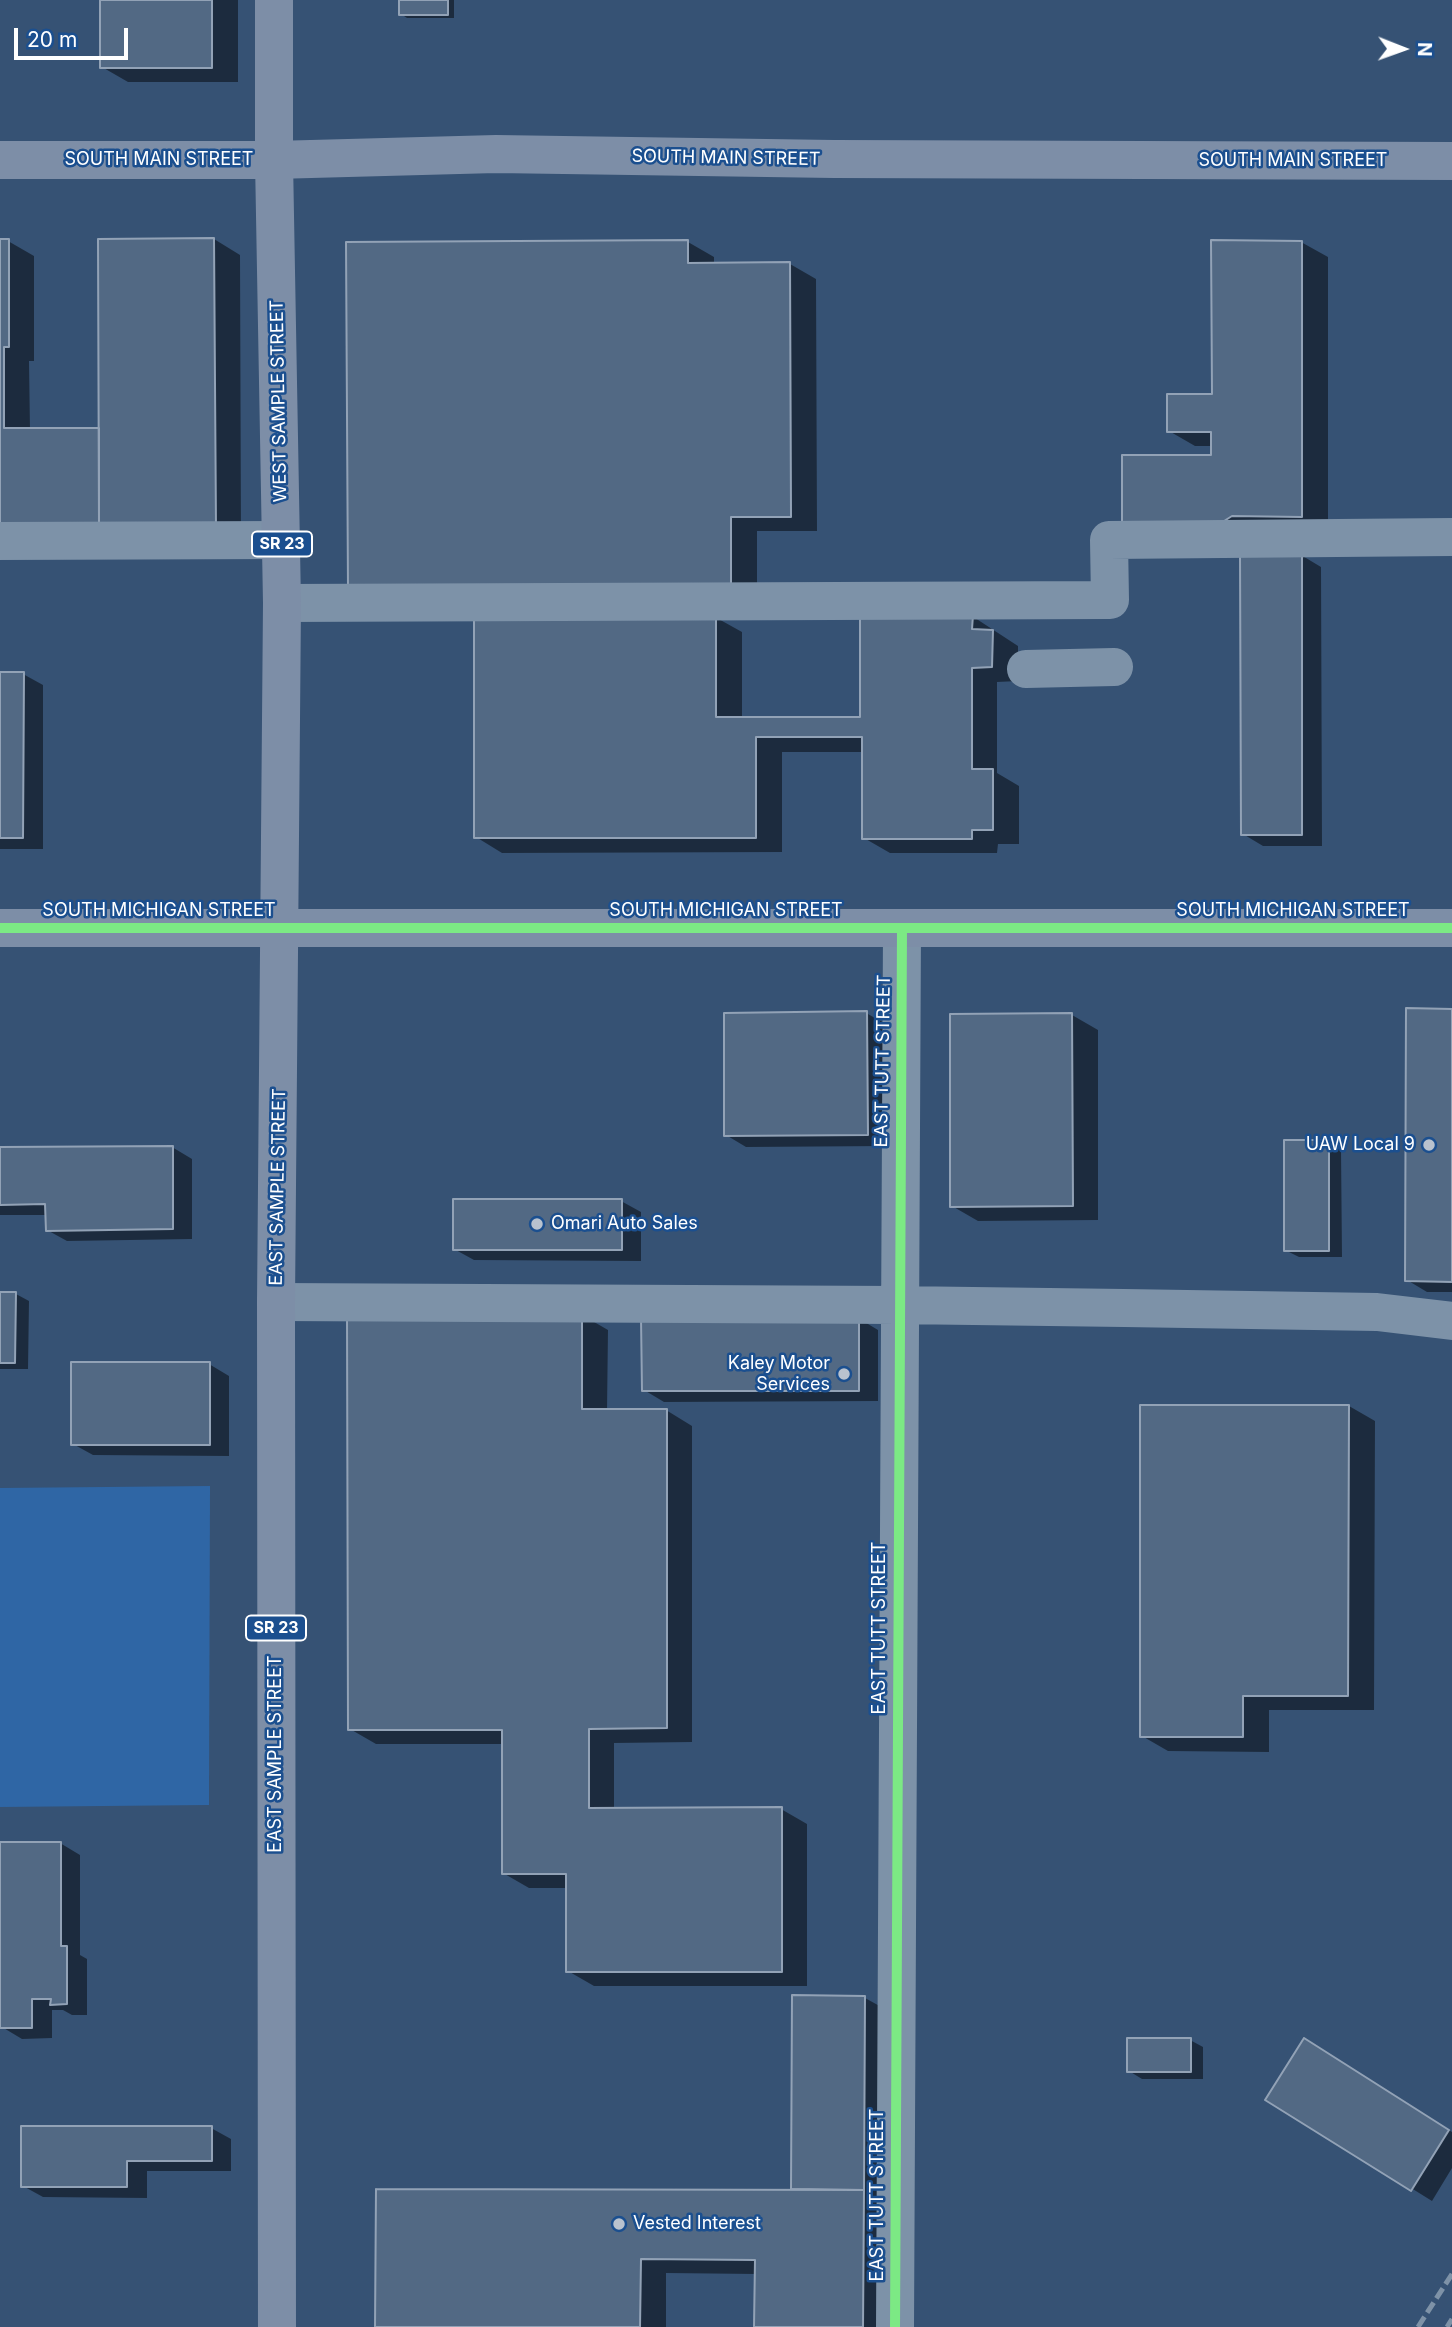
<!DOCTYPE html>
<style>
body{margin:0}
#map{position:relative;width:1452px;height:2327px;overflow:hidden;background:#365274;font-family:Inter,sans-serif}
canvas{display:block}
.north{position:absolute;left:1368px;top:14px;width:70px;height:70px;-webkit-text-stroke:5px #1b4f8f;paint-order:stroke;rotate:91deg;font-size:19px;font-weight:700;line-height:28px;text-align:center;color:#fff}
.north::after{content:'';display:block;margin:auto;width:24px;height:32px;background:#fff;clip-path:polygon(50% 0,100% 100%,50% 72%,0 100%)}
.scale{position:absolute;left:14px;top:28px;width:114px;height:32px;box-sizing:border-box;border:4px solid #fff;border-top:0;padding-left:9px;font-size:21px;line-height:24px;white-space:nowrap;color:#fff;-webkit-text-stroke:5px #1b4f8f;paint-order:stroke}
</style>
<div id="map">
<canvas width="1452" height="2327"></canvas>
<div class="north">N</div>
<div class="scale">20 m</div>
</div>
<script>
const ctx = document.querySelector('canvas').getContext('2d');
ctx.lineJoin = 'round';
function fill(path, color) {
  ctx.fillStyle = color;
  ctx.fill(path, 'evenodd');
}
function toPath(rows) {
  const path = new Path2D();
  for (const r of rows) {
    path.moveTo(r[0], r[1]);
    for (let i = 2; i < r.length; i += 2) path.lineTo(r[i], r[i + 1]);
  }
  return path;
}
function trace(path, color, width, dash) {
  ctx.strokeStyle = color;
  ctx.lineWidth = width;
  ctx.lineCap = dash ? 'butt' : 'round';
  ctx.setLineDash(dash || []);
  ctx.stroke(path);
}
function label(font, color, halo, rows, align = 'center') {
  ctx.font = font + ' Inter,sans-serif';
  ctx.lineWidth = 5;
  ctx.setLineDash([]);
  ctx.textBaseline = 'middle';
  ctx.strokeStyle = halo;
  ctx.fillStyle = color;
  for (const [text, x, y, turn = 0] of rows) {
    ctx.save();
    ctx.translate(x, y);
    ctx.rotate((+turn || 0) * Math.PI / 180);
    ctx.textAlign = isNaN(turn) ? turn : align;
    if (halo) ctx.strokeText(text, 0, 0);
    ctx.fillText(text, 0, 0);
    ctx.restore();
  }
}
fill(toPath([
 [210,1486,209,1805,0,1807,0,1488]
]), '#2f66a5');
fill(toPath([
 [102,0,238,0,238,82,128,82,102,67],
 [401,0,454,0,454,18,407,18,401,14],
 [214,239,240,255,241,542,0,543,0,241,8,241,34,256,34,361,29,361,30,430,101,429],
 [688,242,714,257,714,265,790,264,816,279,817,531,757,531,757,602,349,588],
 [1301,242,1328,257,1328,531,1149,543,1213,456,1213,446,1195,446,1169,431,1213,395],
 [1301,555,1321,567,1322,846,1263,846,1243,834],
 [972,616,1018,646,1018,681,997,682,997,773,1019,786,1019,844,998,844,997,853,890,853,864,838,864,752,782,752,782,852,502,853,476,837,715,617,742,632,742,719,862,718],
 [0,674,23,674,43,685,43,849,0,849],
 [1452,1010,1452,1292,1427,1292,1407,1280],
 [866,1013,886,1024,887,1146,746,1147,726,1135],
 [1072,1015,1098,1030,1098,1220,978,1221,952,1206],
 [1328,1142,1341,1149,1342,1257,1299,1257,1285,1250],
 [172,1147,192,1159,192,1239,67,1241,47,1230,47,1215,0,1215,0,1149],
 [621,1201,641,1212,641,1261,474,1260,454,1249],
 [0,1293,16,1294,29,1301,28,1369,0,1369],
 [582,1315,608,1330,607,1411,666,1410,692,1426,692,1742,614,1743,614,1810,781,1809,807,1824,807,1986,594,1986,568,1971,568,1888,529,1888,503,1873,503,1744,376,1744,350,1729],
 [858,1318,878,1330,878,1401,664,1402,644,1390],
 [209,1364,229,1376,229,1456,93,1455,73,1444],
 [1349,1406,1375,1421,1374,1710,1269,1710,1269,1752,1168,1751,1142,1736],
 [60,1843,80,1855,80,1955,87,1959,87,2015,72,2015,63,2010,52,2010,52,2038,22,2039,2,2027,0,2010,0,1844],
 [865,1998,885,2009,888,2327,756,2327,756,2274,666,2273,666,2327,376,2327,798,2191,792,2188],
 [1190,2040,1203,2047,1203,2079,1142,2079,1129,2071],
 [1324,2052,1452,2132,1452,2168,1432,2201,1268,2099],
 [211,2128,231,2139,231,2171,147,2171,147,2198,43,2197,23,2186]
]), '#0007');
const building = toPath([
 [100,0,212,0,212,68,100,68,100,0],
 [399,0,448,0,448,15,399,15,399,0],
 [214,238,216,528,99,528,98,239,214,238],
 [0,239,9,239,9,347,4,347,4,428,99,428,99,528,0,528,0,239],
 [688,240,688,263,790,262,791,517,731,517,731,588,348,589,346,242,688,240],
 [1211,240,1302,241,1302,517,1232,516,1213,528,1122,529,1122,455,1211,455,1211,432,1167,432,1167,394,1212,394,1211,240],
 [1240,554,1302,554,1302,835,1241,835,1240,554],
 [716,615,716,717,860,717,860,615,973,615,972,629,993,630,992,667,972,668,972,769,993,769,993,830,972,830,972,839,862,839,862,737,756,737,756,838,474,838,474,616,716,615],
 [0,672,24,672,23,838,0,838,0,672],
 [1406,1008,1452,1009,1452,1282,1405,1281,1406,1008],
 [867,1011,868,1135,724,1136,724,1013,867,1011],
 [1072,1013,1073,1206,950,1207,950,1014,1072,1013],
 [1284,1140,1329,1140,1329,1251,1284,1251,1284,1140],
 [173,1146,173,1229,46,1231,45,1204,0,1205,0,1147,173,1146],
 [453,1199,622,1199,622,1250,453,1250,453,1199],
 [0,1292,16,1292,15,1363,0,1363,0,1292],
 [347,1313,582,1313,582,1409,667,1409,667,1728,589,1729,589,1808,782,1807,782,1972,566,1972,566,1874,502,1874,502,1730,348,1730,347,1313],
 [859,1317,859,1391,642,1391,641,1318,859,1317],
 [71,1362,210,1362,210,1445,71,1445,71,1362],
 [1140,1405,1349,1405,1348,1696,1243,1696,1243,1737,1140,1737,1140,1405],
 [0,1842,61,1842,61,1946,67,1946,67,2004,50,2005,51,1999,32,1999,32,2028,0,2028,0,1842],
 [792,1995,865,1996,864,2190,791,2189,792,1995],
 [1127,2038,1191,2038,1191,2072,1127,2072,1127,2038],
 [1304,2038,1449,2130,1411,2191,1265,2100,1304,2038],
 [21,2126,212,2126,212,2161,127,2161,127,2187,21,2187,21,2126],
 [376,2189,864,2190,863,2327,754,2327,755,2260,641,2259,640,2327,375,2327,376,2189]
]);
fill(building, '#526984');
trace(building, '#92a2b6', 2);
trace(toPath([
 [0,541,282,540],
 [282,603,1110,600,1109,540,1452,537],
 [1026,669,1114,667],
 [276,1302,898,1305,1124,1308,1377,1312,1452,1321],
 [895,2327,902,929]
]), '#7d92a8', 38);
trace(toPath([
 [274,0,274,160,282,603,276,1302,277,2327],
 [0,160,274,160,496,154,834,159,1452,161],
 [0,928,1452,928]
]), '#7d8ea7', 38);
trace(toPath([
 [1418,2327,1452,2274],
 [1447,2327,1452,2319]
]), '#7e92a7', 5, [12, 5]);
trace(toPath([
 [0,928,1452,928],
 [895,2327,902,929]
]), '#7ce984', 10);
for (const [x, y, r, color] of [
 [1429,1145,7,"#b9c2ce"],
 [537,1224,7,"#b9c2ce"],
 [844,1374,7,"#b9c2ce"],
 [619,2224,7,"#b9c2ce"]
]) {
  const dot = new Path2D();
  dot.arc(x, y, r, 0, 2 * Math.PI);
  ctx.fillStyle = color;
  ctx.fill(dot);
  trace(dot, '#1b4f8f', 2.5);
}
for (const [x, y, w] of [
 [282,544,60],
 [276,1628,60]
]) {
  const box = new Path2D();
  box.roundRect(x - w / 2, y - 12.5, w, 25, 5);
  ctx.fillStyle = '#1b4f8f';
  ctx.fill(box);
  trace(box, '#fff', 2);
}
label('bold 16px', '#fff', null, [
 ["SR 23",282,544],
 ["SR 23",276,1628]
]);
label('18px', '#fff', '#1b4f8f', [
 ["SOUTH MAIN STREET",726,158,1],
 ["SOUTH MAIN STREET",159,160],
 ["SOUTH MAIN STREET",1293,161],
 ["WEST SAMPLE STREET",279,401,-91],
 ["SOUTH MICHIGAN STREET",159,911],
 ["SOUTH MICHIGAN STREET",726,911],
 ["SOUTH MICHIGAN STREET",1293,911],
 ["EAST TUTT STREET",883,1061,-89],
 ["EAST SAMPLE STREET",278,1187,-89],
 ["EAST TUTT STREET",880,1628,-90],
 ["EAST SAMPLE STREET",276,1754,-90],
 ["EAST TUTT STREET",878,2195,-90]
]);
label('18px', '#fff', '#1b4f8f', [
 ["UAW Local 9",1415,1145],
 ["Omari Auto Sales",551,1224,"left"],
 ["Kaley Motor",830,1364],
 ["Services",830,1385],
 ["Vested Interest",633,2224,"left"]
], 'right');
</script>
